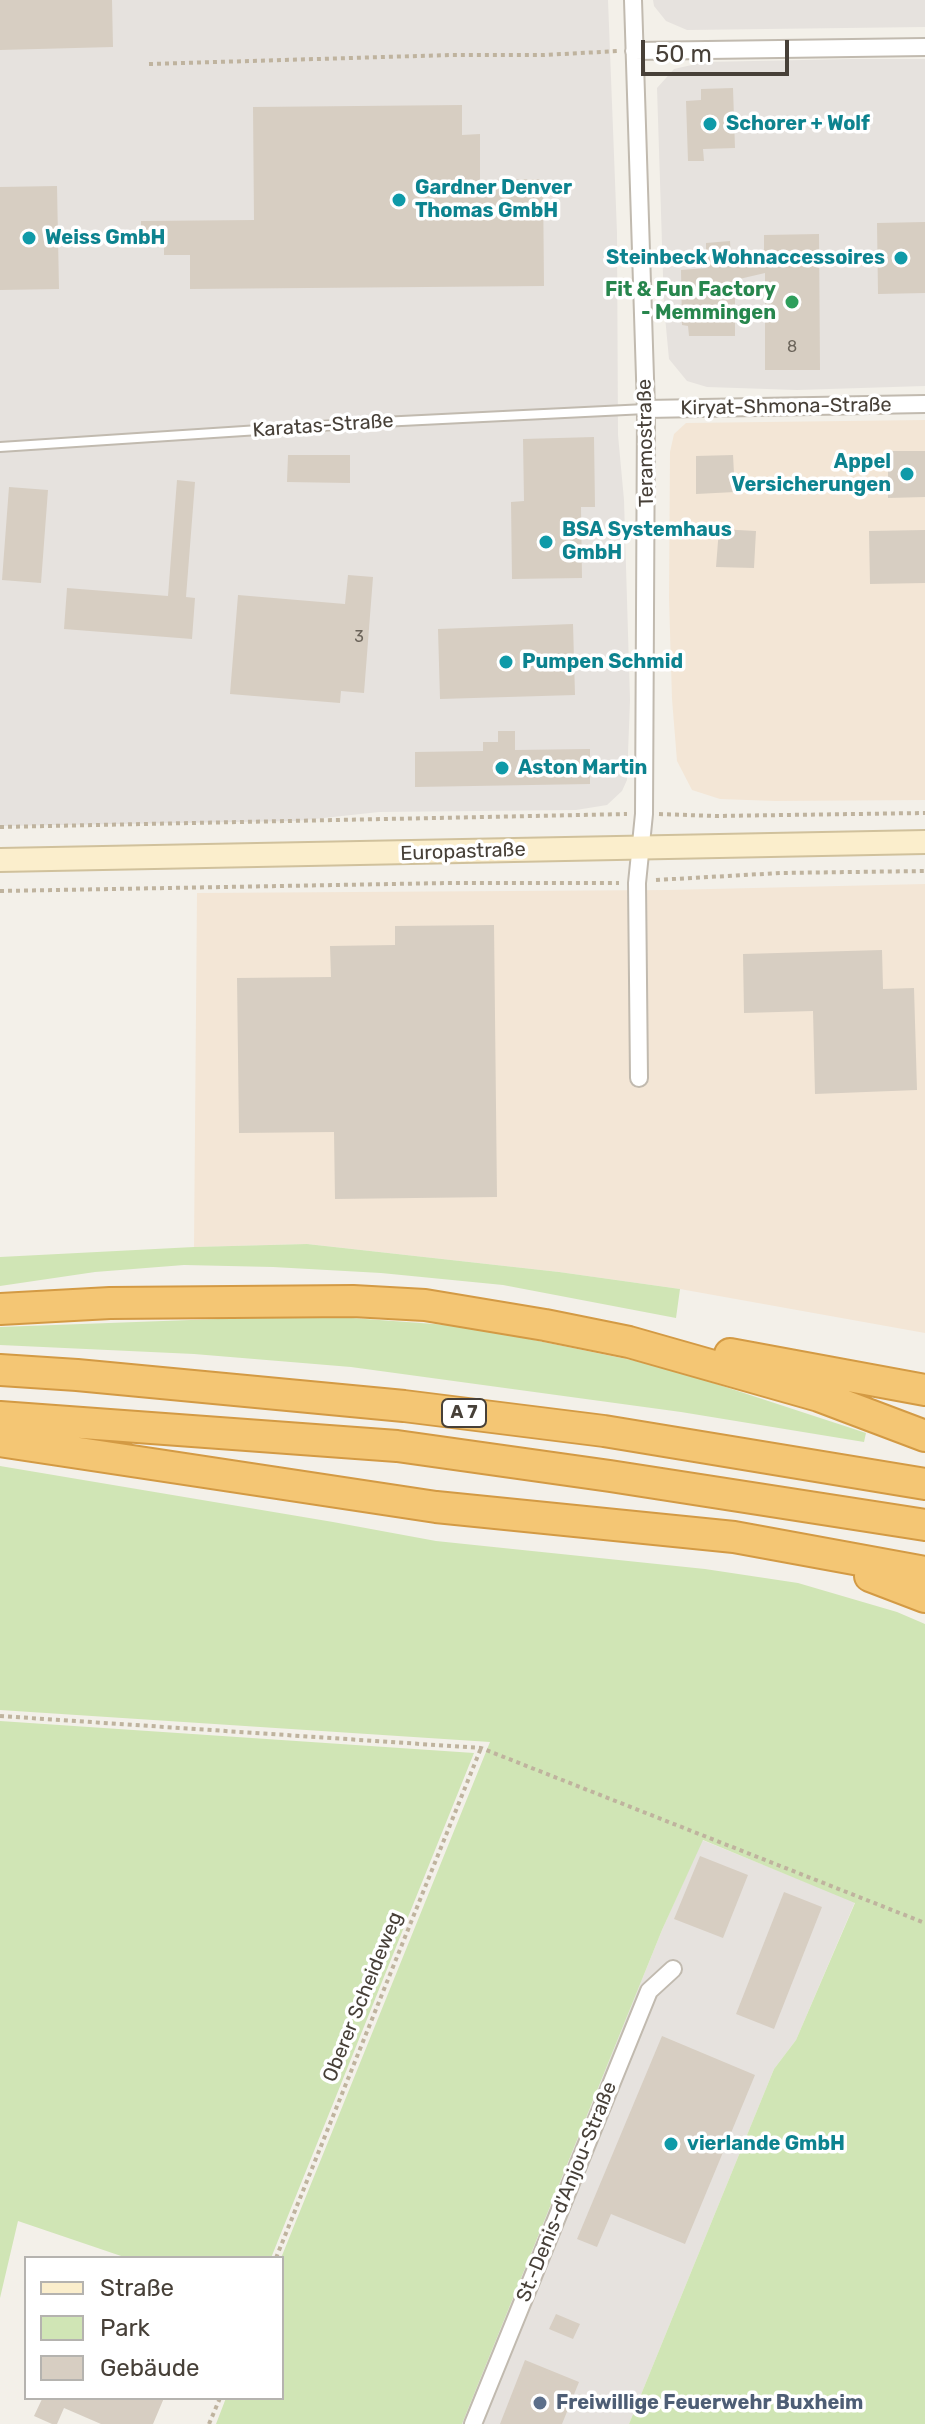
<!DOCTYPE html>
<meta charset="utf-8">
<style>
body{margin:0}
#map{position:relative;width:925px;height:2424px;overflow:hidden;background:#f3f0e9;font-family:Rubik,sans-serif}
canvas{display:block}
.legend{position:absolute;left:24px;top:2256px;width:260px;height:144px;box-sizing:border-box;background:#fff;border:2px solid #b5b3af;margin:0;padding:10px 14px;list-style:none;font-size:24px;color:#474038}
.legend li{display:flex;align-items:center;gap:16px;height:40px}
.legend b{width:40px;border:2px solid #b5b3af}
.scale{position:absolute;left:641px;top:40px;width:148px;height:36px;box-sizing:border-box;border:4px solid #474038;border-top:0;padding-left:10px;font-size:24px;line-height:28px;white-space:nowrap;color:#474038;-webkit-text-stroke:6px #fff;paint-order:stroke}
</style>
<div id="map">
<canvas width="925" height="2424"></canvas>
<ul class="legend">
<li><b style="height:10px;background:#fbeecc"></b>Straße</li>
<li><b style="height:22px;background:#d0e5b5"></b>Park</li>
<li><b style="height:22px;background:#d7cec2"></b>Gebäude</li>
</ul>
<div class="scale">50 m</div>
</div>
<script>
const ctx = document.querySelector('canvas').getContext('2d');
ctx.lineJoin = 'round';
function fill(path, color) {
  ctx.fillStyle = color;
  ctx.fill(path, 'evenodd');
}
function toPath(rows) {
  const path = new Path2D();
  for (const r of rows) {
    path.moveTo(r[0], r[1]);
    for (let i = 2; i < r.length; i += 2) path.lineTo(r[i], r[i + 1]);
  }
  return path;
}
function trace(path, color, width, dash) {
  ctx.strokeStyle = color;
  ctx.lineWidth = width;
  ctx.lineCap = dash ? 'butt' : 'round';
  ctx.setLineDash(dash || []);
  ctx.stroke(path);
}
function label(font, color, halo, rows, align = 'center') {
  ctx.font = font + ' Rubik,sans-serif';
  ctx.lineWidth = 7;
  ctx.setLineDash([]);
  ctx.textBaseline = 'middle';
  ctx.strokeStyle = halo;
  ctx.fillStyle = color;
  for (const [text, x, y, turn = 0] of rows) {
    ctx.save();
    ctx.translate(x, y);
    ctx.rotate((+turn || 0) * Math.PI / 180);
    ctx.textAlign = isNaN(turn) ? turn : align;
    if (halo) ctx.strokeText(text, 0, 0);
    ctx.fillText(text, 0, 0);
    ctx.restore();
  }
}
fill(toPath([
 [925,420,925,800,775,801,720,799,692,790,677,761,672,699,669,598,670,452,674,434,686,423],
 [925,884,925,1333,680,1289,559,1272,307,1244,194,1247,197,893,668,890]
]), '#f3e6d6');
fill(toPath([
 [0,0,608,0,617,233,618,435,624,500,630,700,627,780,622,791,607,805,576,810,379,812,296,821,0,826],
 [653,0,925,0,925,27,687,30,666,21,654,6],
 [852,59,925,59,925,386,797,390,707,387,687,381,669,359,664,306,657,88,674,69,705,62],
 [702,1840,855,1902,796,2040,774,2069,629,2424,462,2424,662,1930]
]), '#e6e2de');
fill(toPath([
 [307,1244,559,1272,680,1289,676,1318,503,1285,381,1273,273,1267,184,1265,95,1272,0,1286,0,1257,194,1247],
 [272,1317,352,1318,448,1325,524,1338,636,1361,695,1377,866,1433,864,1442,681,1412,351,1367,194,1354,0,1345,0,1327],
 [0,1466,333,1522,436,1541,705,1569,798,1583,897,1612,925,1624,925,2424,629,2424,774,2069,796,2040,855,1903,703,1840,662,1930,462,2424,216,2424,226,2398,282,2398,281,2258,490,1742,0,1710],
 [0,1721,474,1753,271,2258,127,2258,18,2221,0,2298]
]), '#d0e5b5');
fill(toPath([
 [0,0,112,0,113,47,0,50],
 [733,88,735,148,703,149,704,161,688,161,686,101,701,100,701,89],
 [462,105,462,135,480,134,480,180,543,179,544,286,190,289,190,255,164,255,164,240,141,240,141,221,254,220,253,107],
 [57,186,59,289,0,290,0,187],
 [925,222,925,293,878,294,877,223],
 [819,234,820,370,765,370,765,273,735,280,735,336,689,336,688,326,682,325,681,270,706,268,706,243,730,241,731,259,764,259,764,235],
 [594,437,595,507,581,507,582,578,512,579,511,502,524,501,523,439],
 [888,451,925,451,925,497,888,498],
 [288,455,350,455,350,483,287,482],
 [733,455,735,492,696,494,696,456],
 [177,480,195,482,186,597,195,598,192,639,64,629,67,588,168,596],
 [9,487,48,490,41,583,2,580],
 [719,529,756,531,754,568,716,567],
 [925,530,925,583,870,584,869,531],
 [348,575,373,577,364,693,341,691,340,703,230,694,238,595,345,604],
 [573,624,575,695,440,699,438,629],
 [498,731,515,731,515,750,590,749,590,784,415,787,415,752,483,751,483,742,498,742],
 [494,925,497,1197,335,1199,334,1132,239,1133,237,978,331,977,330,946,395,945,395,926],
 [882,950,883,989,914,988,917,1090,815,1094,813,1011,744,1013,743,954],
 [700,1856,748,1875,723,1938,674,1919],
 [784,1892,822,1907,774,2029,736,2014],
 [662,2036,755,2075,685,2244,611,2214,597,2247,577,2239],
 [556,2314,580,2324,573,2339,549,2329],
 [525,2360,579,2382,562,2424,500,2424],
 [40,2398,164,2398,153,2424,101,2424,64,2408,57,2424,52,2424,34,2416,42,2399]
]), '#d7cec2');
const service = toPath([
 [0,447,381,422,646,409]
]);
const minor = toPath([
 [633,0,646,409,644,814,637,883,639,1078],
 [634,51,925,47],
 [646,409,925,404],
 [473,2424,649,1991,673,1969]
]);
const secondary = toPath([
 [0,860,925,842]
]);
const motorway = toPath([
 [0,1309,110,1303,353,1301,425,1305,545,1325,629,1342,819,1396,925,1436],
 [730,1354,925,1390],
 [0,1370,77,1375,404,1406,604,1431,925,1484],
 [0,1417,397,1446,610,1476,925,1525],
 [0,1441,436,1507,734,1537,925,1572],
 [870,1576,925,1597]
]);
trace(service, '#c1baaf', 12);
trace(minor, '#c1baaf', 20);
trace(secondary, '#d0c19c', 26);
trace(motorway, '#d39a44', 34);
trace(toPath([
 [149,64,451,55,544,55,619,51],
 [659,814,715,816,925,813],
 [0,827,627,814],
 [656,880,780,873,925,871],
 [0,891,447,883,619,883],
 [0,1716,481,1748,925,1923],
 [276,2258,481,1748],
 [209,2424,220,2398]
]), '#bfb39e', 4, [4, 4]);
trace(service, '#fff', 8);
trace(minor, '#fff', 16);
trace(secondary, '#fbeecc', 22);
trace(motorway, '#f4c674', 30);
for (const [x, y, r, color] of [
 [710,124,8,"#0f9aa8"],
 [399,200,8,"#0f9aa8"],
 [29,238,8,"#0f9aa8"],
 [901,258,8,"#0f9aa8"],
 [792,302,8,"#2e9e5b"],
 [907,474,8,"#0f9aa8"],
 [546,542,8,"#0f9aa8"],
 [506,662,8,"#0f9aa8"],
 [502,768,8,"#0f9aa8"],
 [671,2144,8,"#0f9aa8"],
 [540,2403,8,"#5c6f8a"]
]) {
  const dot = new Path2D();
  dot.arc(x, y, r, 0, 2 * Math.PI);
  ctx.fillStyle = color;
  ctx.fill(dot);
  trace(dot, '#fff', 3);
}
label('16px', '#6b645a', null, [
 ["8",792,347],
 ["3",359,637]
]);
for (const [x, y, w] of [
 [464,1413,44]
]) {
  const box = new Path2D();
  box.roundRect(x - w / 2, y - 14, w, 28, 6);
  ctx.fillStyle = '#fff';
  ctx.fill(box);
  trace(box, '#474038', 2);
}
label('bold 18px', '#474038', null, [
 ["A 7",464,1413]
]);
label('bold 20px', '#0d838f', '#fff', [
 ["Schorer + Wolf",726,124],
 ["Gardner Denver",415,188],
 ["Thomas GmbH",415,211],
 ["Weiss GmbH",45,238],
 ["Steinbeck Wohnaccessoires",885,258,"right"],
 ["Appel",891,462,"right"],
 ["Versicherungen",891,485,"right"],
 ["BSA Systemhaus",562,530],
 ["GmbH",562,553],
 ["Pumpen Schmid",522,662],
 ["Aston Martin",518,768],
 ["vierlande GmbH",687,2144]
], 'left');
label('bold 20px', '#27864d', '#fff', [
 ["Fit & Fun Factory",776,290],
 ["- Memmingen",776,313]
], 'right');
label('20px', '#474038', '#fff', [
 ["Kiryat-Shmona-Straße",786,407,-1],
 ["Karatas-Straße",323,426,-4],
 ["Teramostraße",646,443,-91],
 ["Europastraße",463,852,-2],
 ["Oberer Scheideweg",363,1997,-68],
 ["St.-Denis-d'Anjou-Straße",567,2192,-68]
]);
label('bold 20px', '#4e5e75', '#fff', [
 ["Freiwillige Feuerwehr Buxheim",556,2403]
], 'left');
</script>
